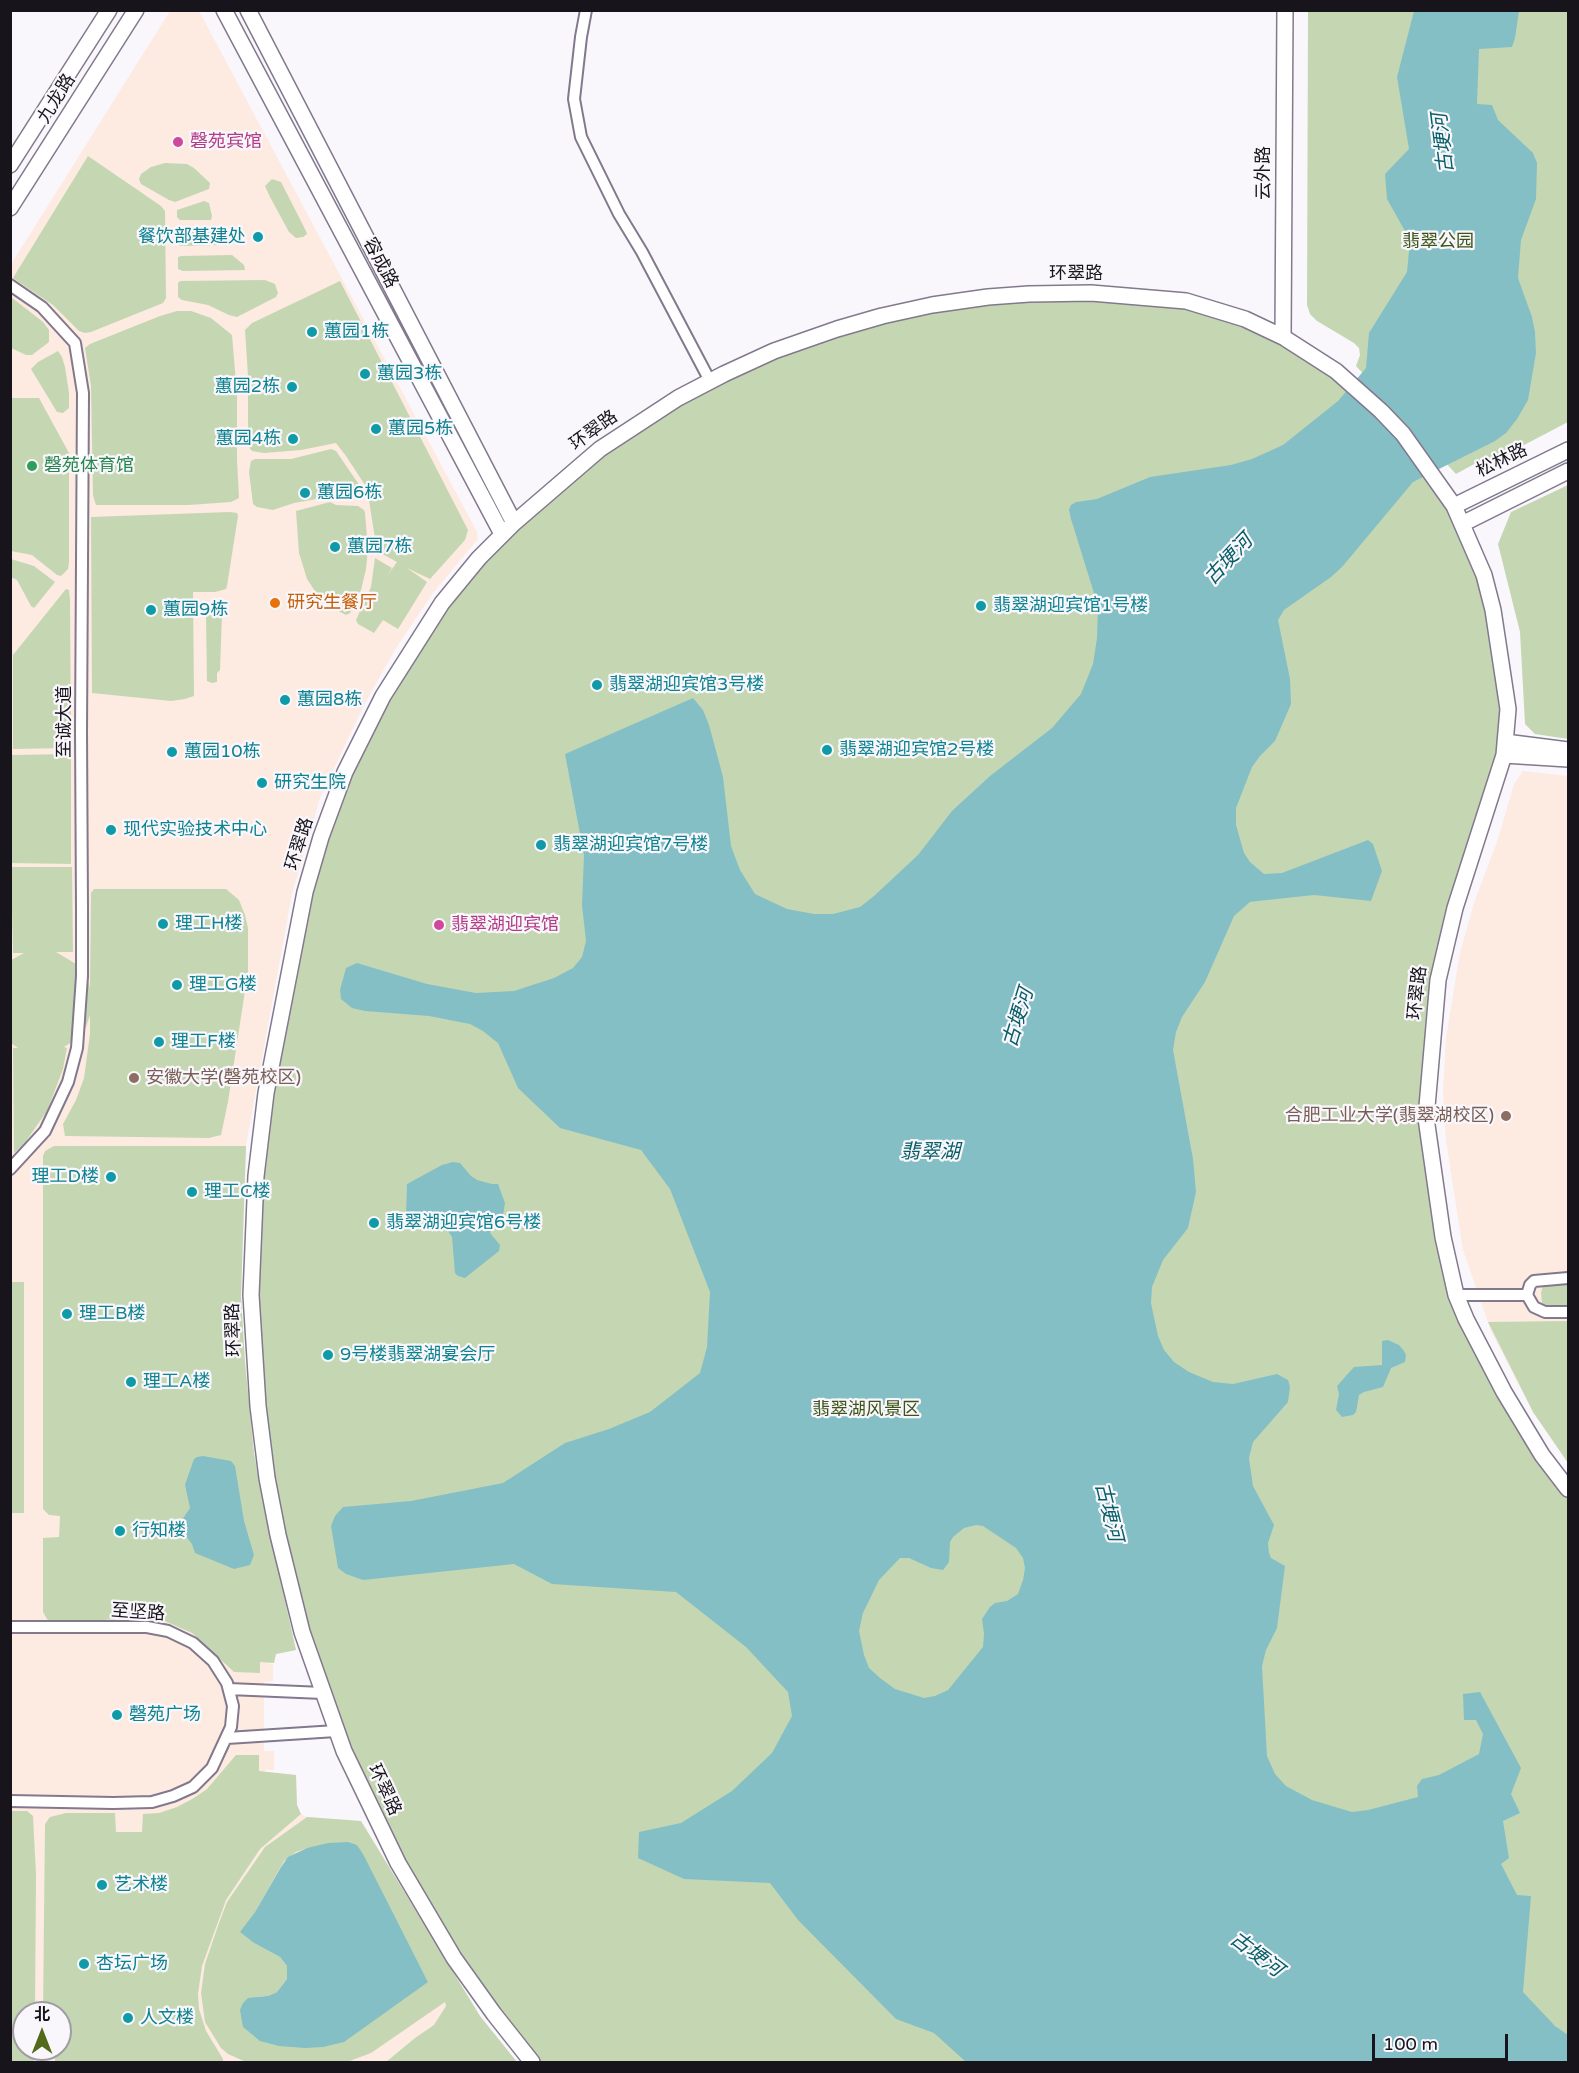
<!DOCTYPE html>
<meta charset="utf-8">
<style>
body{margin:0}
#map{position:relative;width:1579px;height:2073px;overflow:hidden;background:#f9f7fc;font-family:"Varela Round","Noto Sans SC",sans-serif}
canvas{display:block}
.frame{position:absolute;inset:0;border:12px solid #18141c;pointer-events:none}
.north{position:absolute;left:12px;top:2001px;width:60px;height:60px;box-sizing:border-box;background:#f9f7fc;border:2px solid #9f9ca2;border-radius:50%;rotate:0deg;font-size:16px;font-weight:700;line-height:24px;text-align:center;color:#18141c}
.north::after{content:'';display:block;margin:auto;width:21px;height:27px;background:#516a1b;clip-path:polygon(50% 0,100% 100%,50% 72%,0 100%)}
.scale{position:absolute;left:1372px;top:2034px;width:136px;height:27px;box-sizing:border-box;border:3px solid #18141c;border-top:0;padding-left:8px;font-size:18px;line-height:21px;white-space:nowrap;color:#18141c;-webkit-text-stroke:4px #f9f7fc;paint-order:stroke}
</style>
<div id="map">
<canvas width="1579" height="2073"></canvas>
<div class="frame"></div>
<div class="north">北</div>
<div class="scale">100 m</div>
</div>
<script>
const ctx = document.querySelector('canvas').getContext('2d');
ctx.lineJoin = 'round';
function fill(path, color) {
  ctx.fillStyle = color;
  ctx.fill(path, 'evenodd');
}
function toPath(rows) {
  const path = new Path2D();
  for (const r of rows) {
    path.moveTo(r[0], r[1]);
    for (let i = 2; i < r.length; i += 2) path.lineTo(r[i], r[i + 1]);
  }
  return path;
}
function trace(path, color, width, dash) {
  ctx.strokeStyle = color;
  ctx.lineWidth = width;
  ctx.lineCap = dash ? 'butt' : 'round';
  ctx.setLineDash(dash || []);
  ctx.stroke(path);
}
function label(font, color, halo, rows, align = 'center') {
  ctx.font = font + ' "Varela Round","Noto Sans SC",sans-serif';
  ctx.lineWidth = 4.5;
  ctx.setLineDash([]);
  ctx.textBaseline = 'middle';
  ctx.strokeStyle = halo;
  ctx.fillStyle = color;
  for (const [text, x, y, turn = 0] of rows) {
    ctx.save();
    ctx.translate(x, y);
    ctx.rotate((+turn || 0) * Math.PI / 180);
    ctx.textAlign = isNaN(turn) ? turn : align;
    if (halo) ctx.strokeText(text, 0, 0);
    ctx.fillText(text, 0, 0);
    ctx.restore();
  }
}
fill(toPath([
 [170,11,199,11,477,532,478,539,433,593,396,648,365,703,320,798,292,894,246,1145,241,1296,245,1362,254,1453,263,1503,296,1650,276,1654,274,1663,265,1663,273,1664,273,1681,264,1682,264,1751,274,1751,274,1770,265,1770,265,1772,296,1775,297,1805,301,1814,307,1817,361,1821,480,2016,517,2062,11,2062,10,266],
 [24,2013,60,2013,60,2049,24,2049],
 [1523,771,1568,776,1568,1463,1533,1412,1491,1331,1463,1250,1446,1140,1443,1092,1446,1038,1460,953,1474,903,1497,842,1514,784]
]), '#fdeae1');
fill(toPath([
 [1308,11,1568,11,1568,422,1482,467,1478,462,1456,474,1356,366,1360,355,1359,348,1354,343,1317,321,1310,314,1307,305],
 [88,156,161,206,165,211,166,298,163,303,91,332,85,333,79,331,53,305,13,278],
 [165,163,187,164,194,168,210,183,209,189,175,202,169,200,141,184,139,179,141,174,151,167],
 [272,179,281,182,306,231,307,234,303,237,296,238,289,232,270,197,265,186],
 [204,201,209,203,212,216,211,220,180,220,177,217,177,210],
 [214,229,220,235,223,241,221,245,181,246,178,243,178,233,180,230],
 [232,255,244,265,245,270,183,271,178,269,178,257,181,256],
 [265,280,275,284,278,293,276,297,237,317,229,315,208,305,182,300,178,297,178,283,180,281],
 [340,281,468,530,465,540,430,579,407,568,427,582,398,629,383,620,374,633,358,624,356,620,371,587,375,558,392,568,387,576,397,562,377,551,367,488,346,456,336,443,301,450,264,453,252,451,248,446,248,376,245,330,252,323],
 [1013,295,1207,306,1336,371,1442,488,1484,575,1505,742,1455,908,1429,1090,1456,1295,1568,1489,1568,2062,532,2062,454,1958,330,1716,267,1478,252,1237,299,921,345,772,459,581,627,430,816,336],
 [11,297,43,322,49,330,49,342,32,355,26,355,11,348],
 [177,311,191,311,211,318,232,335,237,395,237,460,239,498,231,502,189,505,96,505,93,496,91,386,85,348,90,344,160,316],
 [58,351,62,357,65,367,69,393,69,408,63,413,57,412,31,369,38,362],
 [11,398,39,398,69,453,69,562,68,569,61,576,57,575,32,555,11,551],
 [331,449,336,451,362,489,357,499,317,499,294,503,273,510,257,507,253,504,249,472,251,461,255,459,291,459],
 [1568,485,1568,739,1535,734,1525,724,1520,632,1498,544,1511,512],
 [330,502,336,505,358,506,364,510,365,513,368,548,366,569,361,590,350,613,346,615,329,606,317,594,307,579,299,553,296,511],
 [230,512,237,513,238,516,227,586,226,589,215,592,193,592,194,696,185,699,171,701,92,693,91,517],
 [11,559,34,566,55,582,34,608,31,606,17,580,11,577],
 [66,589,69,590,70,600,71,746,66,748,13,749,13,655],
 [208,615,222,615,220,670,217,673,217,682,212,683,207,681,206,617],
 [71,754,71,864,11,863,12,755],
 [11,867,72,867,73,952,56,952,76,964,87,977,90,988,91,893,94,889,226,889,239,900,245,915,248,928,248,971,228,1102,221,1135,209,1138,65,1136,63,1124,76,1100,84,1078,90,1034,90,1015,86,1027,75,1040,64,1047,67,1048,63,1069,47,1111,24,1144,14,1153,13,1048,18,1048,11,1043,11,960,24,953,13,953],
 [54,1146,246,1146,241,1296,245,1362,254,1453,263,1503,296,1650,276,1654,274,1663,260,1662,260,1673,234,1672,192,1633,160,1619,135,1618,53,1623,47,1619,43,1612,43,1538,59,1537,60,1516,49,1515,43,1509,43,1156,45,1151],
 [11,1282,24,1282,24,1513,11,1513],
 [1568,1282,1568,1307,1550,1307,1542,1303,1541,1293,1543,1285],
 [1568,1321,1568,1463,1533,1412,1488,1322],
 [236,1755,259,1755,259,1771,296,1775,297,1805,301,1814,260,1849,226,1900,202,1966,198,1994,199,2009,206,2031,223,2059,223,2062,55,2062,55,2049,60,2049,60,2013,43,2013,45,1824,50,1817,66,1813,115,1813,116,1832,142,1832,143,1814,159,1813,177,1807,194,1798,207,1789],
 [11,1811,27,1811,33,1816,36,1875,35,2013,24,2013,24,2049,34,2049,34,2062,11,2062],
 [307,1817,361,1821,480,2016,517,2062,386,2062,415,2038,434,2025,446,2006,445,2002,371,2053,347,2062,246,2062,228,2054,221,2048,205,2022,201,1993,205,1964,219,1923,227,1902,265,1847],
 [357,1845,428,1982,248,1998,268,1996,277,1992,287,1979,287,1966,280,1957,254,1943,241,1932,255,1912,284,1861,296,1852,307,1848]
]), '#c5d7b2');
fill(toPath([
 [1414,11,1519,11,1515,38,1512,47,1479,49,1477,104,1492,105,1498,120,1533,153,1537,163,1536,199,1521,240,1518,278,1532,317,1535,332,1536,353,1528,400,1517,419,1506,433,1495,441,1413,482,1342,567,1331,577,1284,610,1278,620,1290,679,1291,704,1275,741,1260,756,1252,767,1236,808,1236,825,1244,853,1250,862,1264,874,1282,873,1368,840,1373,844,1382,871,1371,901,1314,895,1258,901,1250,902,1234,916,1205,982,1182,1017,1176,1032,1173,1050,1193,1159,1196,1192,1188,1228,1163,1260,1152,1287,1151,1303,1158,1336,1164,1350,1174,1362,1189,1372,1213,1382,1233,1384,1277,1374,1288,1380,1290,1387,1288,1402,1253,1442,1249,1458,1253,1486,1274,1525,1268,1543,1269,1553,1271,1558,1285,1566,1277,1628,1266,1650,1262,1666,1267,1756,1275,1774,1286,1786,1312,1800,1352,1812,1368,1810,1418,1797,1417,1786,1422,1779,1439,1775,1479,1754,1483,1734,1476,1720,1464,1720,1463,1694,1480,1692,1521,1768,1511,1794,1520,1813,1503,1821,1509,1858,1501,1864,1517,1895,1531,1896,1523,1992,1555,2026,1568,2035,1568,2062,966,2062,934,2033,896,2019,798,1920,770,1883,684,1879,638,1858,639,1832,681,1823,732,1791,772,1753,792,1716,788,1692,746,1647,676,1592,552,1584,514,1564,363,1580,346,1574,338,1568,331,1526,335,1516,343,1507,411,1501,503,1483,565,1443,609,1429,650,1412,700,1373,707,1347,710,1292,670,1189,641,1150,560,1128,518,1088,498,1043,483,1031,470,1024,429,1016,365,1011,352,1008,341,999,340,990,346,968,357,963,427,984,476,993,514,991,554,978,573,968,582,957,586,941,582,905,584,855,565,754,693,698,703,710,709,725,723,777,731,846,740,870,755,894,787,909,814,914,833,914,860,907,874,896,918,855,952,811,990,776,1052,728,1081,694,1093,664,1097,638,1098,606,1071,519,1069,510,1071,505,1076,502,1097,499,1150,477,1231,465,1252,459,1283,445,1338,401,1366,368,1369,333,1407,272,1410,240,1387,199,1385,174,1409,149,1397,77],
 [976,1525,983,1526,1016,1548,1023,1558,1025,1568,1023,1580,1018,1594,1007,1601,995,1603,990,1607,982,1619,984,1634,983,1647,948,1690,935,1696,924,1698,895,1689,880,1678,869,1668,864,1655,859,1631,863,1613,879,1580,900,1558,909,1558,931,1568,943,1570,949,1562,950,1542,953,1537,964,1528],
 [453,1162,460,1163,471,1176,477,1180,492,1184,498,1184,505,1203,503,1215,490,1233,500,1245,499,1251,465,1278,458,1276,455,1273,452,1237,448,1231,444,1227,406,1216,407,1184,442,1165],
 [1388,1340,1399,1345,1404,1351,1406,1355,1405,1362,1391,1368,1383,1387,1364,1392,1359,1395,1356,1412,1353,1415,1342,1417,1336,1410,1339,1394,1337,1386,1354,1367,1382,1365,1382,1341],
 [203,1456,231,1461,235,1466,244,1521,254,1555,250,1565,234,1569,195,1553,192,1544,182,1531,182,1520,190,1508,185,1485,188,1476,194,1459,197,1457],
 [348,1842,357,1845,363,1854,428,1982,344,2042,323,2047,305,2048,279,2046,260,2041,243,2027,240,2010,243,2003,248,1998,268,1996,277,1992,287,1979,287,1966,280,1957,254,1943,240,1932,255,1912,281,1867,288,1857,307,1848,328,1843]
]), '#84bfc6');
const street = toPath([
 [586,10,581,37,574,99,581,137,619,214,642,252,710,381],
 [10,285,42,307,75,343,83,393,81,731,82,909,82,976,77,1048,68,1082,45,1131,10,1169],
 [1456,1295,1527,1295,1530,1285,1534,1281,1568,1278],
 [1527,1295,1534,1307,1545,1312,1568,1312],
 [10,1627,147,1627,168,1631,193,1643,213,1661,227,1683,233,1706,231,1727,212,1768,193,1787,173,1796,152,1802,113,1803,10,1801],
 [229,1689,323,1693],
 [227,1738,336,1731]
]);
const secondary = toPath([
 [224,10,502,534],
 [248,10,514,523],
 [10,165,109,10],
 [10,208,136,10],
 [1283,337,1285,10],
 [1454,506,1568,450],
 [1462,524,1568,471],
 [1505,742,1568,750],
 [1504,755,1568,759],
 [532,2062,494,2014,454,1958,398,1863,344,1751,302,1632,278,1535,267,1478,258,1406,251,1295,256,1176,266,1093,305,892,321,837,345,772,383,696,442,603,479,558,514,523,600,449,678,398,724,374,774,351,837,329,882,316,932,305,988,297,1029,294,1091,293,1186,301,1245,319,1283,337,1336,371,1381,411,1403,434,1454,506,1484,575,1493,610,1508,709,1504,755,1455,908,1438,980,1426,1118,1443,1237,1456,1295,1466,1319,1504,1392,1542,1455,1568,1489]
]);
trace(street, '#82798d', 14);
trace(secondary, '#82798d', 18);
trace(street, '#fff', 10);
trace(secondary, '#fff', 15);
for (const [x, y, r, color] of [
 [178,142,6,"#d1479c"],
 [258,237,6,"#0f9aa8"],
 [312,332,6,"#0f9aa8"],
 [365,374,6,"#0f9aa8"],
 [292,387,6,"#0f9aa8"],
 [376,429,6,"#0f9aa8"],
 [293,439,6,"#0f9aa8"],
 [32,466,6,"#2e9e5b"],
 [305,493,6,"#0f9aa8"],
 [335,547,6,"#0f9aa8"],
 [275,603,6,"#e8710a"],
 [981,606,6,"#0f9aa8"],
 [151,610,6,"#0f9aa8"],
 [597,685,6,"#0f9aa8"],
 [285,700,6,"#0f9aa8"],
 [827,750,6,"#0f9aa8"],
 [172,752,6,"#0f9aa8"],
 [262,783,6,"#0f9aa8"],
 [111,830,6,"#0f9aa8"],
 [541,845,6,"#0f9aa8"],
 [163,924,6,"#0f9aa8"],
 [439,925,6,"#d1479c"],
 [177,985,6,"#0f9aa8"],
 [159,1042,6,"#0f9aa8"],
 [134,1078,6,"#8d6e63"],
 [1506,1116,6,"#8d6e63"],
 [111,1177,6,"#0f9aa8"],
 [192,1192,6,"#0f9aa8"],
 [374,1223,6,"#0f9aa8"],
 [67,1314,6,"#0f9aa8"],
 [328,1355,6,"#0f9aa8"],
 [131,1382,6,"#0f9aa8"],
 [120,1531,6,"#0f9aa8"],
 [117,1715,6,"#0f9aa8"],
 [102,1885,6,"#0f9aa8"],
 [84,1964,6,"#0f9aa8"],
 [128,2018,6,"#0f9aa8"]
]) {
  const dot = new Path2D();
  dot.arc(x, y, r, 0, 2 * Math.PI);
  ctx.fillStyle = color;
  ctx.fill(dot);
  trace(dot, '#f9f7fc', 2);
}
label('18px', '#18141c', '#f9f7fc', [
 ["九龙路",57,99,-58],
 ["云外路",1264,173,-90],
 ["容成路",380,263,62],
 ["环翠路",1076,274],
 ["环翠路",594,431,-36],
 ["松林路",1502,461,-26],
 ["至诚大道",65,722,-90],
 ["环翠路",300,844,-73],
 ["环翠路",1418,993,-84],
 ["环翠路",234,1330,-92],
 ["至坚路",138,1613,4],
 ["环翠路",384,1790,65]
]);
label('18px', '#b23c85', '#f9f7fc', [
 ["磬苑宾馆",190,142],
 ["翡翠湖迎宾馆",451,925]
], 'left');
label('18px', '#0d838f', '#f9f7fc', [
 ["餐饮部基建处",246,237,"right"],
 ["蕙园1栋",324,332],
 ["蕙园3栋",377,374],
 ["蕙园2栋",280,387,"right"],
 ["蕙园5栋",388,429],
 ["蕙园4栋",281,439,"right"],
 ["蕙园6栋",317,493],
 ["蕙园7栋",347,547],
 ["翡翠湖迎宾馆1号楼",993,606],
 ["蕙园9栋",163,610],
 ["翡翠湖迎宾馆3号楼",609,685],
 ["蕙园8栋",297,700],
 ["翡翠湖迎宾馆2号楼",839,750],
 ["蕙园10栋",184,752],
 ["研究生院",274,783],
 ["现代实验技术中心",123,830],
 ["翡翠湖迎宾馆7号楼",553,845],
 ["理工H楼",175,924],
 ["理工G楼",189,985],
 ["理工F楼",171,1042],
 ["理工D楼",99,1177,"right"],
 ["理工C楼",204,1192],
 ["翡翠湖迎宾馆6号楼",386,1223],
 ["理工B楼",79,1314],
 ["9号楼翡翠湖宴会厅",340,1355],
 ["理工A楼",143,1382],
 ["行知楼",132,1531],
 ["磬苑广场",129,1715],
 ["艺术楼",114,1885],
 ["杏坛广场",96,1964],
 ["人文楼",140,2018]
], 'left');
label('18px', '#3c5417', '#f9f7fc', [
 ["翡翠公园",1438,242],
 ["翡翠湖风景区",866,1410]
]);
label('18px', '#27864d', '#f9f7fc', [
 ["磬苑体育馆",44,466]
], 'left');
label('18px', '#c56008', '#f9f7fc', [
 ["研究生餐厅",287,603]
], 'left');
label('18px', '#785e54', '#f9f7fc', [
 ["安徽大学(磬苑校区)",146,1078],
 ["合肥工业大学(翡翠湖校区)",1494,1116,"right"]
], 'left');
label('italic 20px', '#065e66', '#f9f7fc', [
 ["古埂河",1444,143,-97],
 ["古埂河",1229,560,-47],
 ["古埂河",1019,1018,-73],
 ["翡翠湖",930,1153],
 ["古埂河",1108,1512,76],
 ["古埂河",1256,1955,37]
]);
</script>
